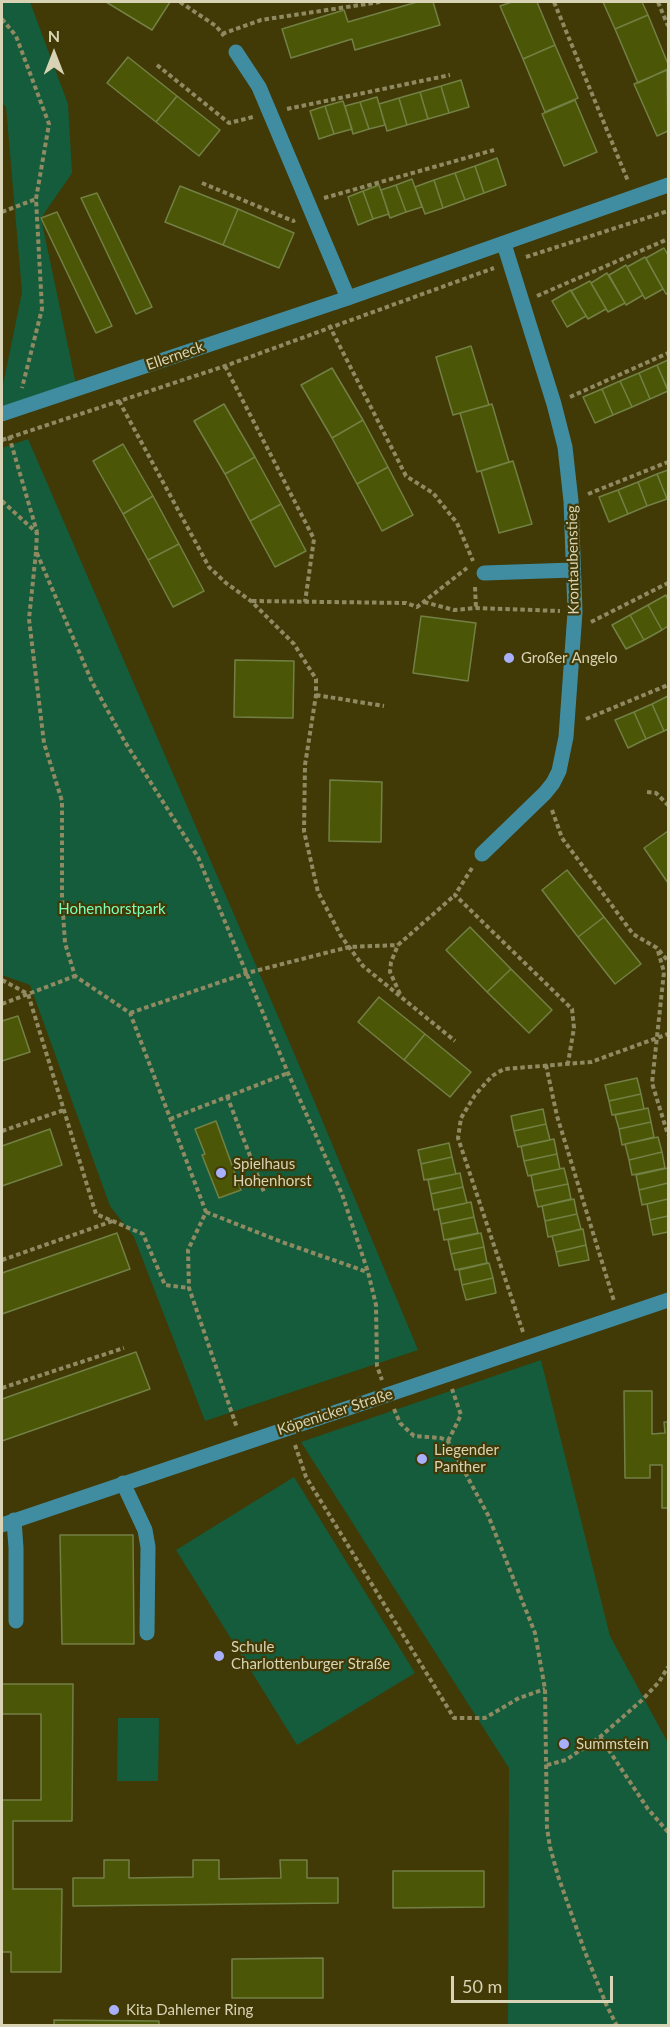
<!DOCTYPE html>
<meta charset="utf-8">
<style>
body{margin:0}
#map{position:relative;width:670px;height:2027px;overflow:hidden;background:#413906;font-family:Lato,sans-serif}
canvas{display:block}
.frame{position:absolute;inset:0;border:3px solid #d8d3b4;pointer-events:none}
.north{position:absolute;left:24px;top:24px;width:60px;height:60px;-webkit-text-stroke:4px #413906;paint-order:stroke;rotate:0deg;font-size:16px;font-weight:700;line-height:24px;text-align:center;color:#d8d3b4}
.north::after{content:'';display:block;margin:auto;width:21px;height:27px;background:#d8d3b4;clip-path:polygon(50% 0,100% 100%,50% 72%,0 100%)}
.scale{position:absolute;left:451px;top:1976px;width:162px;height:27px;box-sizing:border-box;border:3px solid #d8d3b4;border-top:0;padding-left:8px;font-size:18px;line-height:21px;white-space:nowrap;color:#d8d3b4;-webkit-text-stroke:4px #413906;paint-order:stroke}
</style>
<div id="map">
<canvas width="670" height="2027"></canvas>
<div class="frame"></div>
<div class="north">N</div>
<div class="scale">50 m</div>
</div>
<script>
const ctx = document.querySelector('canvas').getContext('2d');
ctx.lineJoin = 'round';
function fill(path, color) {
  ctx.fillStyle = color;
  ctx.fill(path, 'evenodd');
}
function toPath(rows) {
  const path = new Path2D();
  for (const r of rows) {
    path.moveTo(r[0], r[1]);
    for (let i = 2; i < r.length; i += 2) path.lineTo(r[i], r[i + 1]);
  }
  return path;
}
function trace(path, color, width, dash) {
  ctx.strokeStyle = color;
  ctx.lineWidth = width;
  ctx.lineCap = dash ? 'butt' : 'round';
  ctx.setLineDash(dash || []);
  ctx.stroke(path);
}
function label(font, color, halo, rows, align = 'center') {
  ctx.font = font + ' Lato,sans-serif';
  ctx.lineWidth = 4.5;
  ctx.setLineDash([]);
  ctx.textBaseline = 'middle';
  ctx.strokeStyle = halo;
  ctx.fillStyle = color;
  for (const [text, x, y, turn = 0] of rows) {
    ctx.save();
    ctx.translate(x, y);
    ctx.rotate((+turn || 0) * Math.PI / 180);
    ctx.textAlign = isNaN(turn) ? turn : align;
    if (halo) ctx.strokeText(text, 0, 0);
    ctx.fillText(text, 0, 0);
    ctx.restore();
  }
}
fill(toPath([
 [2,2,30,2,68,104,72,173,41,218,77,389,2,414,2,390,22,292,6,107,2,103],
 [28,439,300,1067,418,1350,205,1421,134,1237,110,1206,30,985,2,975,2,448],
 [541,1360,610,1636,668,1743,668,2025,508,2025,509,1768,301,1442],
 [294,1477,415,1673,297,1745,176,1550],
 [118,1718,159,1718,158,1781,117,1781]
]), '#145c3c');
const building = toPath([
 [106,2,170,2,152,30,106,2],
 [417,2,433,2,440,25,355,50,352,39,291,58,282,29,344,10,348,22,417,2],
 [512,2,537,2,555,45,523,59,500,6,512,2],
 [603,2,642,2,648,15,615,29,603,2],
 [648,15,668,64,668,69,638,83,615,29,648,15],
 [555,45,578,98,545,112,523,59,555,45],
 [128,57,177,96,156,122,107,83,128,57],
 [667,70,668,131,657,136,634,84,667,70],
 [461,80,469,107,449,113,441,86,461,80],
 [441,86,449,113,428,119,420,92,441,86],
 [420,92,428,119,407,125,399,98,420,92],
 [177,96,220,130,199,156,156,122,177,96],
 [377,97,385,125,369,129,360,102,377,97],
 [399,98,407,125,387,131,379,104,399,98],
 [575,100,597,152,564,166,542,114,575,100],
 [343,101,352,129,334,134,325,106,343,101],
 [360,102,369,129,353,134,345,106,360,102],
 [325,106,334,134,319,139,310,111,325,106],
 [497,158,506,185,484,193,475,166,497,158],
 [475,166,484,193,465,200,455,173,475,166],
 [455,173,465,200,443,208,434,180,455,173],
 [412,179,422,207,406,212,396,185,412,179],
 [434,180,443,208,425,214,415,187,434,180],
 [379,185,389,214,373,219,363,191,379,185],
 [396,185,406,212,390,218,381,190,396,185],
 [180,186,238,209,223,245,165,222,180,186],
 [363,191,373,219,358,225,348,197,363,191],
 [97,193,152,307,136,314,81,198,97,193],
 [238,209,294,233,279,268,223,245,238,209],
 [57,212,112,326,96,333,41,218,57,212],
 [664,248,668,255,668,293,666,294,646,258,664,248],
 [645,257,663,289,645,299,627,267,645,257],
 [626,265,643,295,626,305,609,275,626,265],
 [607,273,625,303,608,312,591,283,607,273],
 [590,281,606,309,588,319,571,291,590,281],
 [571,290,586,316,567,327,552,301,571,290],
 [471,346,489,405,453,415,436,357,471,346],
 [668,360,668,390,657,365,668,360],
 [657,365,668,391,650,399,639,373,657,365],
 [332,368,363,420,332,438,301,385,332,368],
 [639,373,650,399,632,407,620,381,639,373],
 [620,381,632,407,613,415,602,389,620,381],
 [602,389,613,415,595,423,583,397,602,389],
 [224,404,255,457,225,474,194,421,224,404],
 [492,404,509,462,477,472,460,413,492,404],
 [363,420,388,467,357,484,332,438,363,420],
 [123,444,153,496,123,514,93,461,123,444],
 [255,457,281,504,250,521,225,474,255,457],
 [513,461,532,524,499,533,481,471,513,461],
 [388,467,413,515,382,531,357,484,388,467],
 [668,470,668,498,667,499,657,474,668,470],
 [657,474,667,499,647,506,638,482,657,474],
 [638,482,647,506,628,514,618,490,638,482],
 [618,490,628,514,609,522,599,497,618,490],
 [153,496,179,544,148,560,123,514,153,496],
 [281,504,306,551,275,567,250,521,281,504],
 [179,544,204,591,173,607,148,560,179,544],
 [666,595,668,600,668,626,662,630,648,605,666,595],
 [648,605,662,630,644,640,630,615,648,605],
 [630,615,644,640,626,649,612,625,630,615],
 [421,616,476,623,468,681,413,673,421,616],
 [235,660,294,661,293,718,234,717,235,660],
 [668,696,668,729,664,731,652,704,668,696],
 [652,704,664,731,646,739,634,712,652,704],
 [634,712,646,739,628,748,615,720,634,712],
 [330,780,382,782,381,842,329,841,330,780],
 [668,831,668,883,644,848,668,831],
 [567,870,604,917,578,937,542,890,567,870],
 [604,917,641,964,615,984,578,937,604,917],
 [470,927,511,969,487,992,446,950,470,927],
 [511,969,552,1010,529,1033,487,992,511,969],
 [379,997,425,1034,404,1060,358,1022,379,997],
 [18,1016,30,1052,2,1061,2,1021,18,1016],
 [425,1034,471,1072,450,1097,404,1060,425,1034],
 [637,1078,641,1094,609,1101,605,1085,637,1078],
 [641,1094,644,1109,612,1115,609,1101,641,1094],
 [648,1108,651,1122,619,1129,615,1115,648,1108],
 [543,1109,546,1124,514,1131,511,1116,543,1109],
 [216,1121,241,1190,219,1198,202,1155,205,1154,195,1129,216,1121],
 [651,1122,654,1137,622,1145,619,1129,651,1122],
 [546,1124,550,1140,518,1147,514,1131,546,1124],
 [50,1129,62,1165,2,1186,2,1146,50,1129],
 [658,1137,662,1152,629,1160,625,1144,658,1137],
 [554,1139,557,1154,524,1161,521,1146,554,1139],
 [449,1143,452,1157,421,1164,418,1150,449,1143],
 [662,1152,665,1168,632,1175,629,1160,662,1152],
 [557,1154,560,1169,528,1176,524,1161,557,1154],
 [452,1157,456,1174,424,1180,421,1164,452,1157],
 [564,1168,568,1184,534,1191,531,1175,564,1168],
 [668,1168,668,1183,639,1190,636,1175,668,1168],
 [460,1173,463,1187,431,1194,428,1180,460,1173],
 [668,1183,668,1199,642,1205,639,1190,668,1183],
 [568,1184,571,1199,538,1207,534,1191,568,1184],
 [463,1187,467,1203,434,1210,431,1194,463,1187],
 [574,1199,577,1214,545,1221,542,1206,574,1199],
 [668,1199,668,1216,650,1220,647,1204,668,1199],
 [471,1202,474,1217,441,1224,438,1209,471,1202],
 [577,1214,581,1229,548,1237,545,1221,577,1214],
 [668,1216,668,1232,653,1235,650,1220,668,1216],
 [474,1217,478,1233,444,1240,441,1224,474,1217],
 [583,1229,586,1245,556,1252,552,1236,583,1229],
 [117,1233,130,1269,2,1314,2,1273,117,1233],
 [481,1233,484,1247,451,1254,448,1240,481,1233],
 [586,1245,589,1260,559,1266,556,1252,586,1245],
 [484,1247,487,1263,455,1270,451,1254,484,1247],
 [489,1263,493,1278,462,1285,459,1270,489,1263],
 [493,1278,496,1293,466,1300,462,1285,493,1278],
 [136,1352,150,1389,2,1441,2,1399,136,1352],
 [624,1391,652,1391,652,1434,665,1433,664,1422,668,1422,668,1508,662,1508,662,1465,650,1465,650,1478,625,1478,624,1391],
 [60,1535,133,1535,134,1644,62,1644,60,1535],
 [2,1684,73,1684,72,1821,13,1821,13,1889,62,1889,61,1972,11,1972,11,1952,2,1952,2,1800,41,1800,41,1714,2,1714,2,1684],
 [104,1860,129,1860,129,1878,193,1877,193,1860,219,1860,219,1879,281,1878,280,1860,307,1860,307,1878,338,1878,338,1903,73,1906,73,1878,104,1878,104,1860],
 [393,1871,484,1871,484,1907,393,1908,393,1871],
 [323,1958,323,1998,232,1998,232,1959,323,1958],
 [54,2020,159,2021,159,2026,54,2026,54,2020]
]);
fill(building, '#4b5706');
trace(building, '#738045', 1.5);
trace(toPath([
 [180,2,216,26,224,36],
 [554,2,628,181],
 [658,2,668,26],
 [2,19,16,36,49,124,36,199,42,309,22,388],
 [222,34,261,20,380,2],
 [157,65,229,123,253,117],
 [287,109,450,75],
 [202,183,293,221,295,220],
 [324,198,494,150],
 [2,212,36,199],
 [526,257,668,211],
 [537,296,668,239],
 [329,325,406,476,433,493,457,523,473,561],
 [225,366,314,539,305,602],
 [570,397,668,353],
 [119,401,209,567,226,583,251,601,294,644,316,679,316,695,305,765,304,831,318,892,341,936,363,966,455,1041],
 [9,436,37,532],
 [2,440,225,366,494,268],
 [588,494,668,462],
 [2,501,37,533,36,551,92,682,125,742,198,857,288,1073,342,1194,368,1272,376,1305,377,1366,382,1380],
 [36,552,29,619,44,743,62,801,62,898,65,943,75,976,130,1013,206,1212,188,1250,189,1288,237,1428],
 [475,587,476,608],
 [252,601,406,603,417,607,467,568],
 [424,602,454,610,476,608,560,611],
 [591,622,668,583],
 [316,695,384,706],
 [586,719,668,685],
 [647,792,656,793,668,805],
 [552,810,562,838,633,934,657,948,668,961],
 [472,868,455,895,572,1009,574,1028,568,1063],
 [658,951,664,972,652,1083,668,1135],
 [2,980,28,994,96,1214,143,1234,165,1285,189,1288],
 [400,994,390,972,391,962,398,945,455,895],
 [2,1004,75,976],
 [130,1013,247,973,349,947,398,945],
 [546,1065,557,1116,614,1301],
 [227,1096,264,1192],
 [170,1119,288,1073],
 [2,1131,64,1110],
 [206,1212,282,1242,367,1272],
 [2,1260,113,1221],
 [523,1332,458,1138,461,1118,475,1095,492,1076,504,1069,591,1062,668,1034],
 [2,1388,124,1348],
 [394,1409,400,1423,414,1436,441,1438,448,1441,488,1515,535,1633,545,1689,547,1828,550,1847,558,1876,585,1952,606,2004,617,2026],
 [448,1441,461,1415,452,1389],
 [295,1445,306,1477,454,1718,485,1718,519,1698,545,1689],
 [600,1737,648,1809,668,1832],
 [547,1765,566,1760,600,1737,642,1700,659,1682,668,1667]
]), '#908a62', 4, [4.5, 3]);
trace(toPath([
 [236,52,259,87,348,298],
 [2,414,348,298,668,185],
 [484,573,573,570],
 [482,854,545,793,553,783,559,771,566,737,575,612,571,501,565,447,554,404,504,244],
 [123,1483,145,1530,148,1547,147,1633],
 [14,1520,16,1548,16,1621],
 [2,1525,668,1300]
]), '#408da2', 15);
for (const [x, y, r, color] of [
 [509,658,6,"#a8b0fc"],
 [221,1173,6,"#a8b0fc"],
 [422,1459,6,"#a8b0fc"],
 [219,1656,6,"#a8b0fc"],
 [564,1744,6,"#a8b0fc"],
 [114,2010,6,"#a8b0fc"]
]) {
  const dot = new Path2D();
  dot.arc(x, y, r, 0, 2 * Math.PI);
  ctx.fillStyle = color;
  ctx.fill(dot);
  trace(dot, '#413906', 2);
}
label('15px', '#d8d3b4', '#413906', [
 ["Ellerneck",175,356,-19],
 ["Krontaubenstieg",573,560,-91],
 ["Köpenicker Straße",335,1412,-18]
]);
label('15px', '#d8d3b4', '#413906', [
 ["Großer Angelo",521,658],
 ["Spielhaus",233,1164],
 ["Hohenhorst",233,1181],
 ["Liegender",434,1450],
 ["Panther",434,1467],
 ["Schule",231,1647],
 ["Charlottenburger Straße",231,1664],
 ["Summstein",576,1744],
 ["Kita Dahlemer Ring",126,2010]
], 'left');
label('15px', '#7affbb', '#413906', [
 ["Hohenhorstpark",112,909]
]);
</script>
